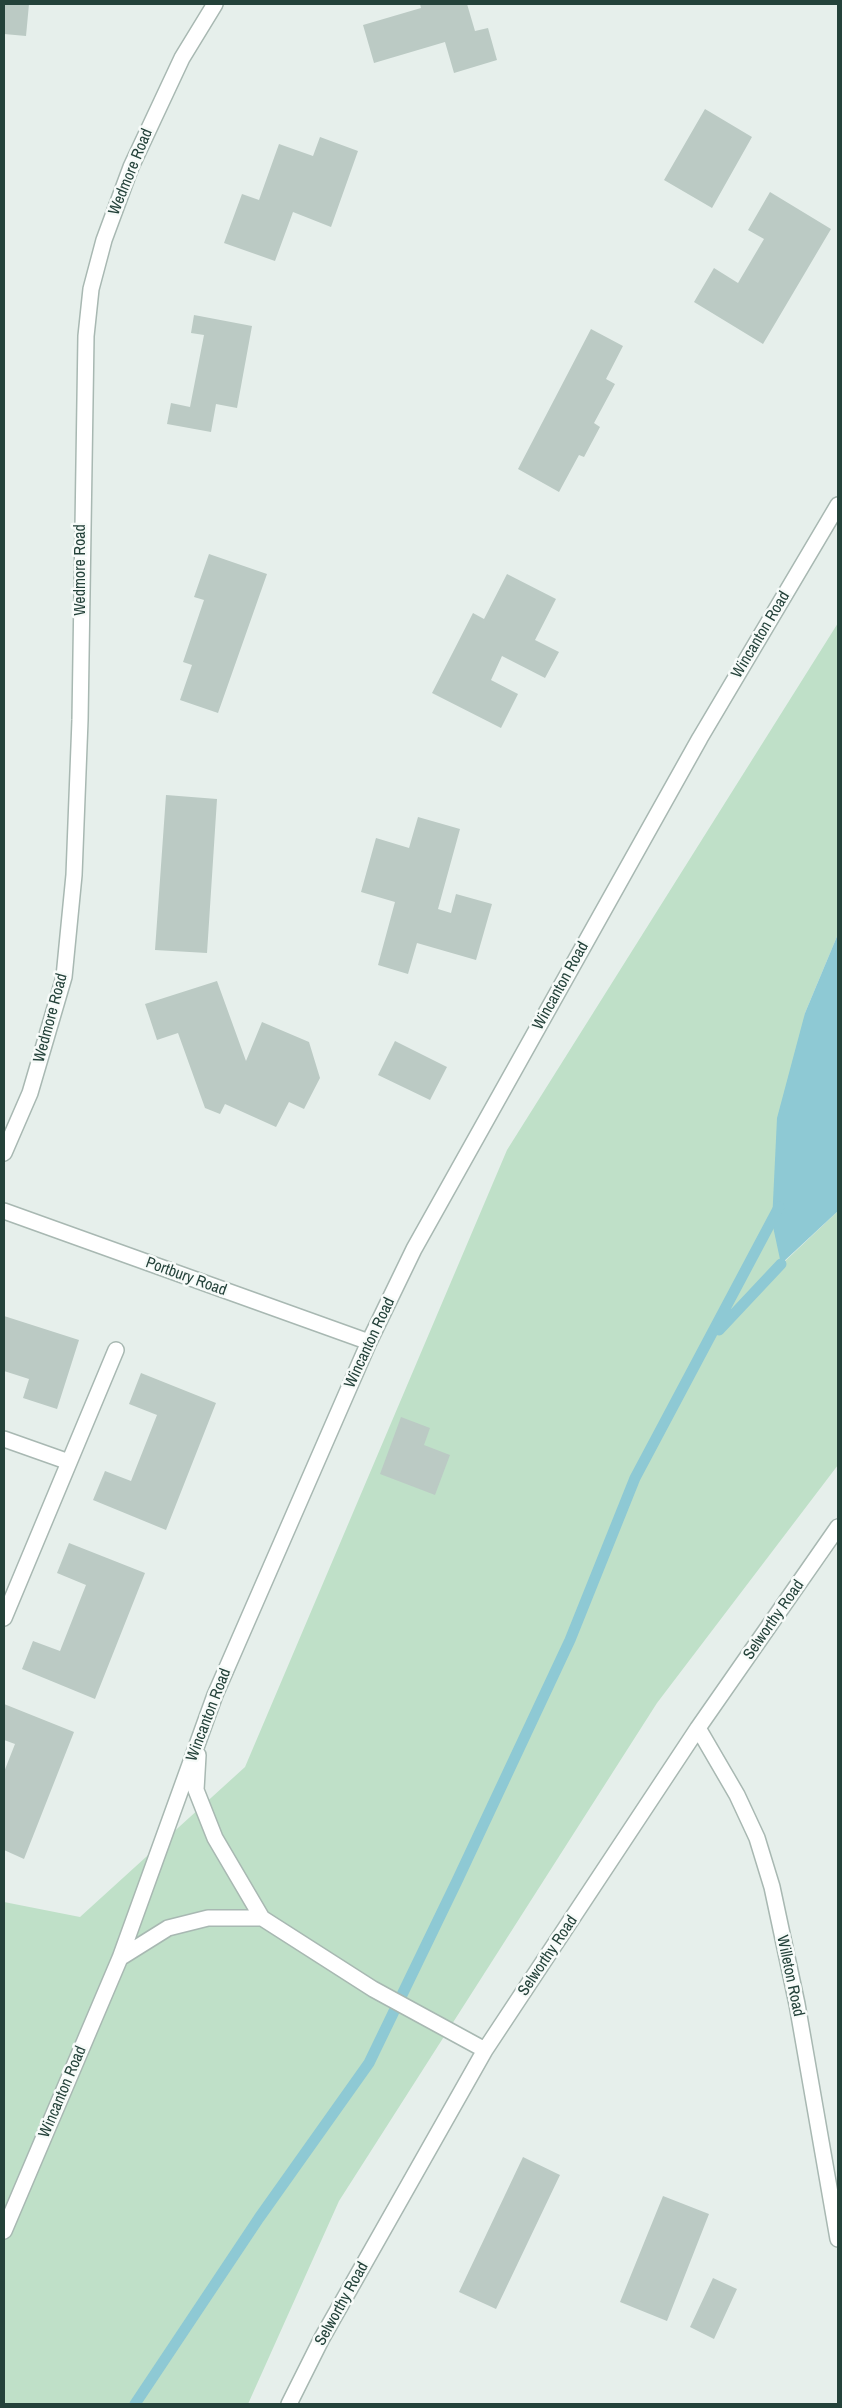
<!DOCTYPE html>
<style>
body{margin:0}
#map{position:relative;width:842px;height:2408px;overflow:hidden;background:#e6efeb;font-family:"Archivo Narrow",sans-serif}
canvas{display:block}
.frame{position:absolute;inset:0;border:5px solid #24423a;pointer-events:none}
</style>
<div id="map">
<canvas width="842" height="2408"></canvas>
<div class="frame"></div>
</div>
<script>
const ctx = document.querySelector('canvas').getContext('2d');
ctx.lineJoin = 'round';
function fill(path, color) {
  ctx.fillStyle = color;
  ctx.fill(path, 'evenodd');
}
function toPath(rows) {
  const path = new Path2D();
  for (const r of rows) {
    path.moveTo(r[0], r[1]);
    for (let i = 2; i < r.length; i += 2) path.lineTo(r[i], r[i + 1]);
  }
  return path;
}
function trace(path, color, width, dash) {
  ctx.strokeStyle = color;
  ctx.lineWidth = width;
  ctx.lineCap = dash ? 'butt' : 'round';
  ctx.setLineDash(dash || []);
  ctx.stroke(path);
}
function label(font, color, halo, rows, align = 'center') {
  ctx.font = font + ' "Archivo Narrow",sans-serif';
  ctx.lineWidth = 5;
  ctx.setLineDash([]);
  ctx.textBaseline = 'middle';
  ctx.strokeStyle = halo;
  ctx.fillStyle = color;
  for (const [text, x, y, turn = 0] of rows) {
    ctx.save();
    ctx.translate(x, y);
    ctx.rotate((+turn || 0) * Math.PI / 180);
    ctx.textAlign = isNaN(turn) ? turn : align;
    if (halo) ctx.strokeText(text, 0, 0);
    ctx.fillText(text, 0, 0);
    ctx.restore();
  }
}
fill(toPath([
 [838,623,838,934,805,1013,782,1264,838,1211,838,1465,657,1703,339,2201,248,2404,4,2404,4,1902,80,1917,245,1767,507,1150]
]), '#bfe0c8');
fill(toPath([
 [838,934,838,1211,781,1264,772,1222,777,1118,805,1013]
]), '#8ec9d4');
trace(toPath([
 [719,1330,781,1264],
 [135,2404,259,2218,369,2063,457,1881,570,1640,635,1478,779,1207]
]), '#8ec9d4', 11);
fill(toPath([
 [4,4,29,4,26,36,4,34],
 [420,4,467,4,475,31,488,28,497,60,454,73,445,42,374,63,363,25,421,8],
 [705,109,752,137,712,208,664,180],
 [320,137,358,151,331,227,293,212,275,261,224,243,242,194,259,200,279,144,313,156],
 [770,192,831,229,763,344,694,302,714,268,738,283,764,239,748,230],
 [194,315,252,326,237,408,216,404,211,432,167,424,171,403,190,407,204,335,191,333],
 [591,329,623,346,606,379,615,384,594,423,600,427,584,457,579,455,559,492,518,469],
 [209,554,267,574,218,713,180,700,192,665,183,662,204,600,194,597],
 [507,574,556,599,535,640,559,652,545,678,502,656,491,680,518,694,501,728,432,693,473,613,484,619],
 [166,795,217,799,207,953,155,950],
 [418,817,460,829,438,909,451,913,456,894,492,904,476,960,417,943,408,974,378,965,395,902,361,892,376,838,409,848],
 [217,981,246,1061,262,1022,309,1042,320,1078,304,1109,289,1102,276,1127,225,1104,220,1114,205,1108,178,1033,157,1040,145,1004],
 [395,1041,447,1067,430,1100,378,1075],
 [4,1316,79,1340,57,1409,23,1398,29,1379,4,1371],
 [141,1373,216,1403,166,1530,93,1500,105,1471,131,1481,157,1415,129,1404],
 [401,1417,430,1428,424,1445,450,1455,435,1495,380,1474],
 [69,1543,145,1573,95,1699,22,1669,33,1641,60,1651,86,1585,57,1573],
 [4,1704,74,1732,24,1859,4,1850,4,1772,15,1744,4,1740],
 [523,2157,560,2175,496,2309,459,2292],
 [663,2196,709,2214,667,2321,620,2302],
 [713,2278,737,2289,714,2339,690,2327]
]), '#bbcac4');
const minor = toPath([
 [4,1153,30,1093,64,977,74,875,80,720,86,336,91,289,104,240,131,167,182,58,215,4],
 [4,1211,369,1342],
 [4,1439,69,1462],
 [4,1618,116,1350],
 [698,1728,737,1795,757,1838,772,1887,797,2004,838,2239],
 [198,1755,196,1790,215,1838,262,1918,373,1989,485,2050],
 [120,1958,168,1928,208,1918,262,1918],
 [4,2231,120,1958,215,1695,369,1342,414,1249,700,738,838,505],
 [289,2404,322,2338,485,2050,698,1728,838,1527]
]);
trace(minor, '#a8b8b2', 18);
trace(minor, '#fff', 15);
label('16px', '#24423a', '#f7fbf9', [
 ["Wedmore Road",131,172,-68],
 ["Wedmore Road",81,570,-90],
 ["Wincanton Road",761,635,-59],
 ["Wincanton Road",561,986,-61],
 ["Wedmore Road",51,1018,-75],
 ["Portbury Road",186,1277,20],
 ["Wincanton Road",370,1343,-65],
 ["Selworthy Road",774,1620,-55],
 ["Wincanton Road",209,1715,-69],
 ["Selworthy Road",548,1956,-56],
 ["Willeton Road",790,1976,78],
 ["Wincanton Road",63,2092,-67],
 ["Selworthy Road",342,2304,-61]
]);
</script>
